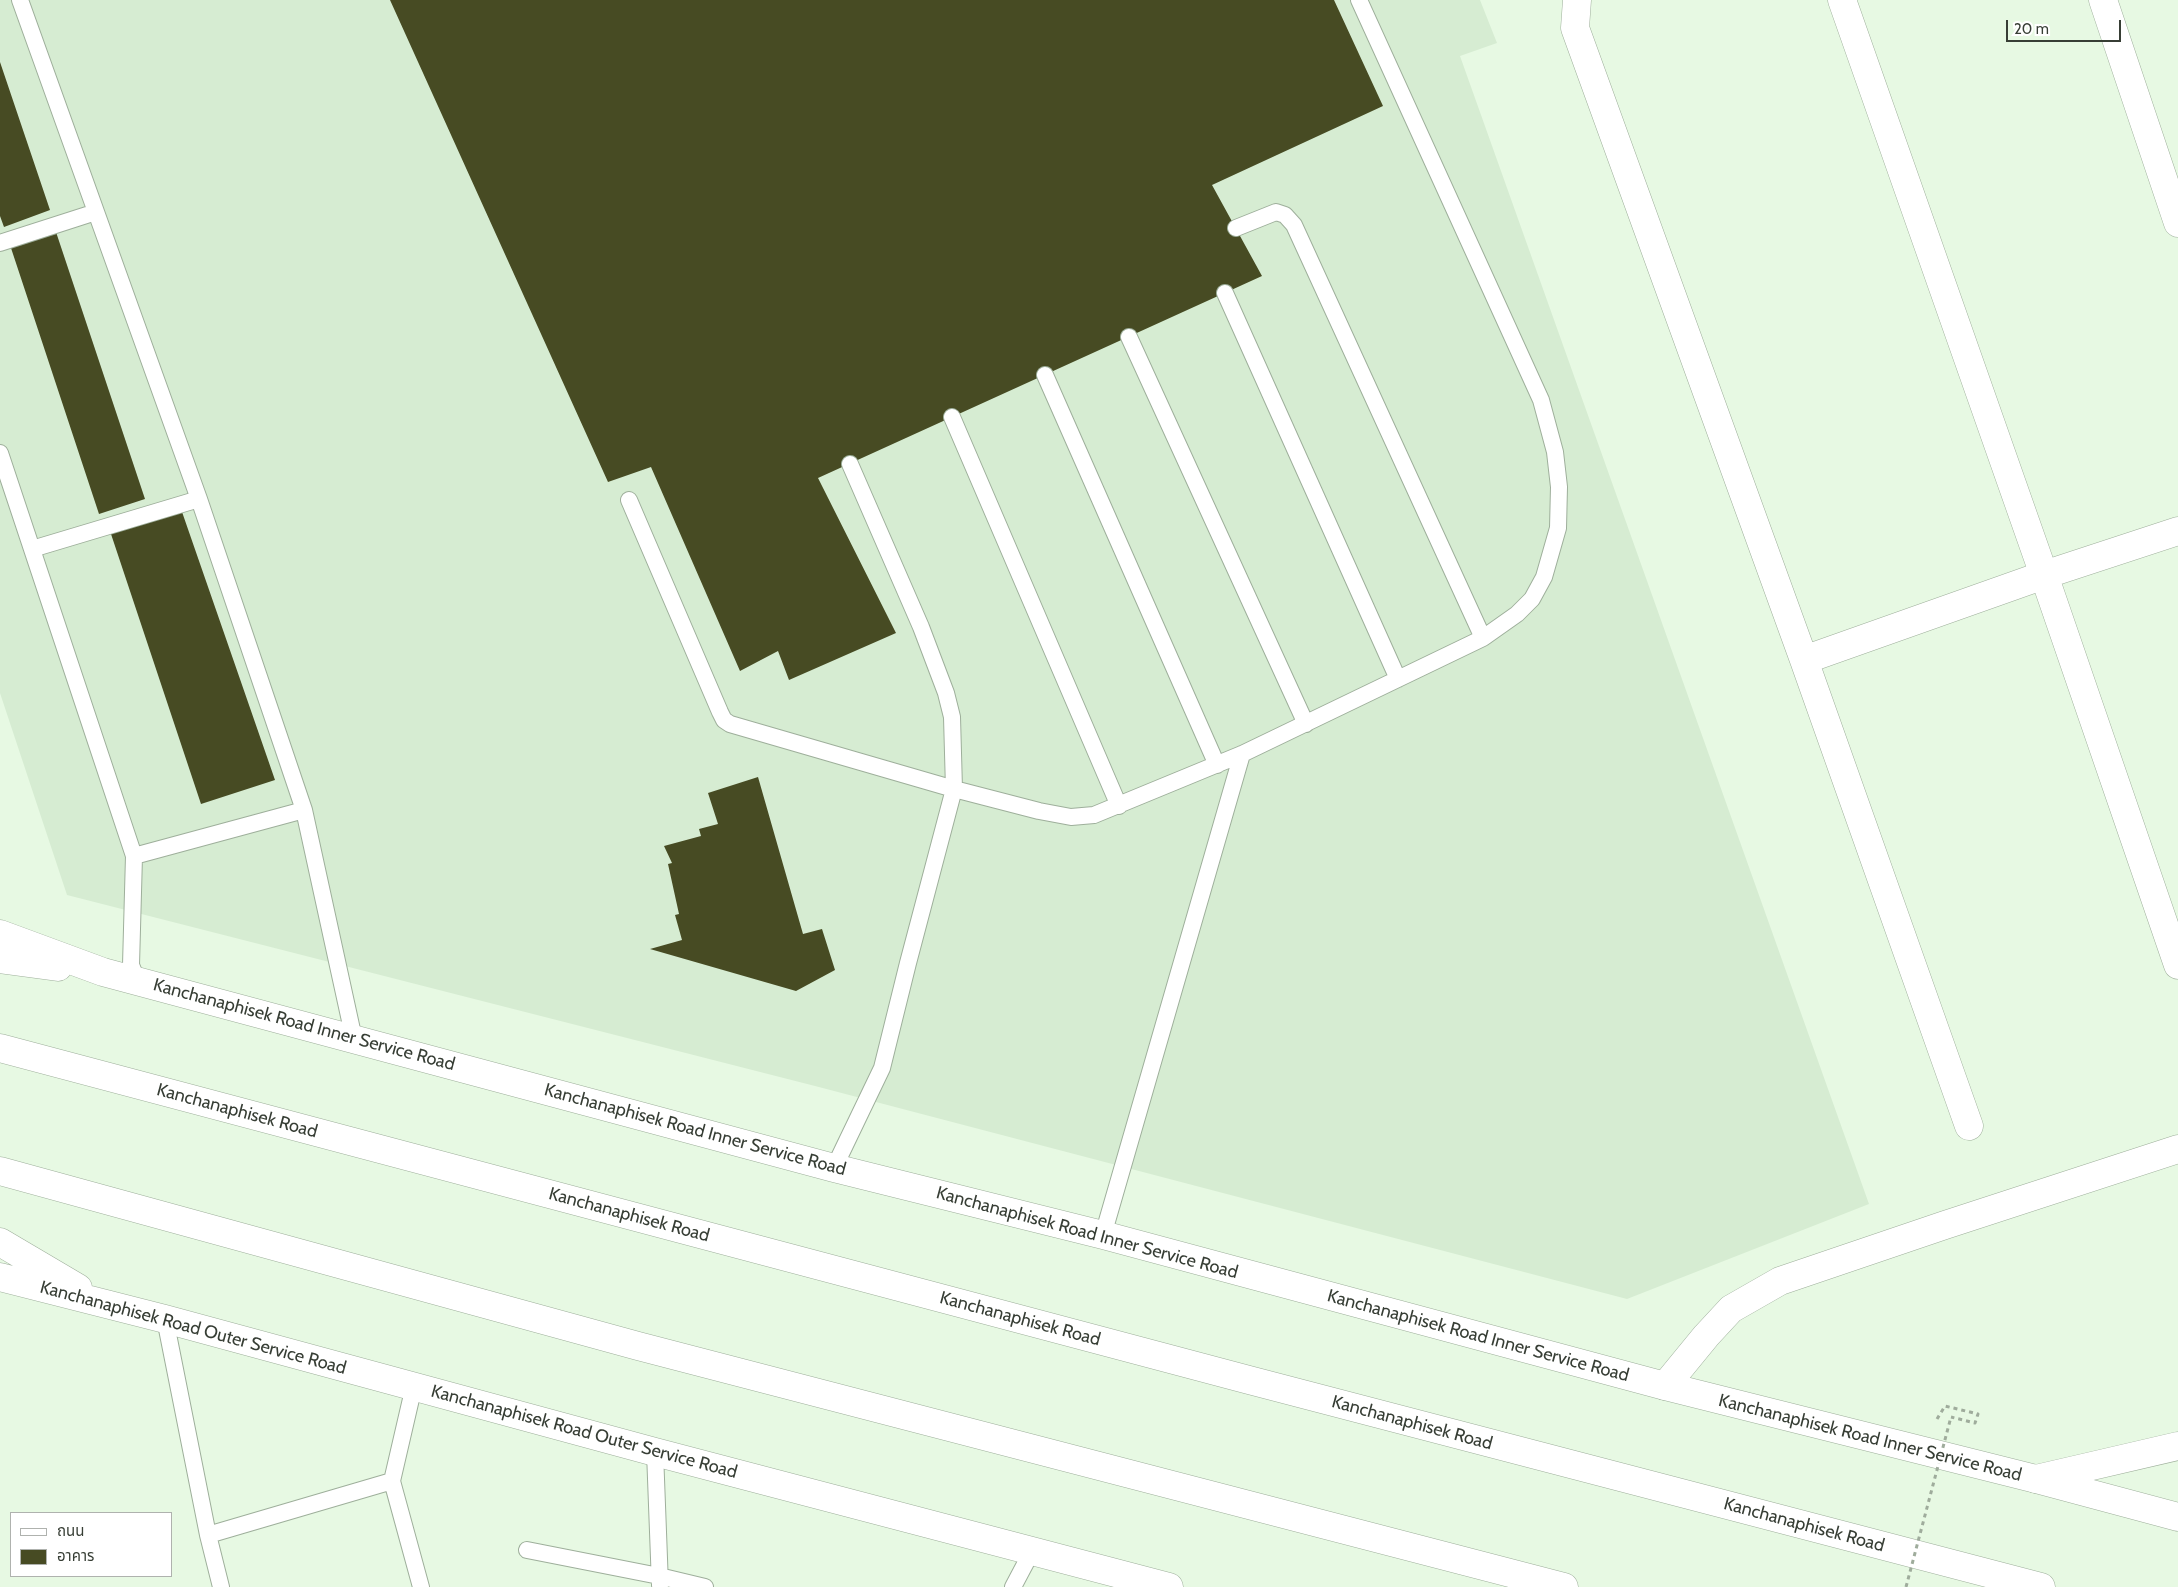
<!DOCTYPE html>
<meta charset="utf-8">
<style>
body{margin:0}
#map{position:relative;width:2178px;height:1587px;overflow:hidden;background:#e7f9e3;font-family:Cabin,"Noto Sans Thai",sans-serif}
canvas{display:block}
.legend{position:absolute;left:10px;top:1512px;width:162px;height:65px;box-sizing:border-box;background:#fff;border:1px solid #afb2ae;margin:0;padding:6px 9px;list-style:none;font-size:15px;color:#373e35}
.legend li{display:flex;align-items:center;gap:10px;height:25px}
.legend b{width:25px;border:1px solid #afb2ae}
.scale{position:absolute;left:2006px;top:20px;width:115px;height:22px;box-sizing:border-box;border:2px solid #373e35;border-top:0;padding-left:6px;font-size:15px;line-height:18px;white-space:nowrap;color:#373e35;-webkit-text-stroke:4px #fff;paint-order:stroke}
</style>
<div id="map">
<canvas width="2178" height="1587"></canvas>
<ul class="legend">
<li><b style="height:6px;background:#fff"></b>ถนน</li>
<li><b style="height:14px;background:#474b23"></b>อาคาร</li>
</ul>
<div class="scale">20 m</div>
</div>
<script>
const ctx = document.querySelector('canvas').getContext('2d');
ctx.lineJoin = 'round';
function fill(path, color) {
  ctx.fillStyle = color;
  ctx.fill(path, 'evenodd');
}
function toPath(rows) {
  const path = new Path2D();
  for (const r of rows) {
    path.moveTo(r[0], r[1]);
    for (let i = 2; i < r.length; i += 2) path.lineTo(r[i], r[i + 1]);
  }
  return path;
}
function trace(path, color, width, dash) {
  ctx.strokeStyle = color;
  ctx.lineWidth = width;
  ctx.lineCap = dash ? 'butt' : 'round';
  ctx.setLineDash(dash || []);
  ctx.stroke(path);
}
function label(font, color, halo, rows, align = 'center') {
  ctx.font = font + ' Cabin,sans-serif';
  ctx.lineWidth = 5;
  ctx.setLineDash([]);
  ctx.textBaseline = 'middle';
  ctx.strokeStyle = halo;
  ctx.fillStyle = color;
  for (const [text, x, y, turn = 0] of rows) {
    ctx.save();
    ctx.translate(x, y);
    ctx.rotate((+turn || 0) * Math.PI / 180);
    ctx.textAlign = isNaN(turn) ? turn : align;
    if (halo) ctx.strokeText(text, 0, 0);
    ctx.fillText(text, 0, 0);
    ctx.restore();
  }
}
fill(toPath([
 [0,0,1480,0,1497,43,1460,56,1869,1204,1627,1299,815,1086,67,895,0,693]
]), '#d6ecd2');
fill(toPath([
 [390,0,1334,0,1383,106,1212,185,1262,276,818,478,896,633,789,680,778,651,740,671,651,467,608,482],
 [0,62,50,210,4,227,0,216],
 [56,232,145,499,99,514,11,248],
 [181,509,275,780,201,804,111,534],
 [758,777,803,934,822,929,835,970,796,991,650,949,682,940,675,915,679,914,668,864,672,863,664,846,701,836,699,829,718,824,708,793]
]), '#474b23');
const service = toPath([
 [20,0,199,499,304,810,354,1039],
 [1359,0,1541,400,1555,452,1559,487,1558,528,1544,577,1532,599,1517,614,1483,638],
 [0,243,96,212],
 [1225,293,1398,679],
 [1129,337,1306,724],
 [1045,375,1217,765],
 [952,417,1119,806],
 [0,453,134,856,131,965,137,980],
 [629,500,720,712,724,720,730,724,954,789,1039,811,1071,817,1094,815,1242,754,1483,638,1294,225,1285,215,1276,212,1236,228],
 [32,549,199,499],
 [134,856,304,810],
 [834,1168,882,1068,908,963,954,789,952,717,946,693,921,627,850,464],
 [1103,1235,1242,754],
 [165,1319,208,1535,221,1587],
 [655,1452,660,1585],
 [392,1481,414,1386],
 [208,1535,392,1481,421,1587],
 [527,1550,659,1576,705,1587],
 [1013,1587,1032,1551]
]);
const minor = toPath([
 [1577,0,1575,28,1804,660,1969,1126],
 [1842,0,2044,575,2178,965],
 [2103,0,2178,223],
 [1804,660,2044,575,2178,531],
 [1665,1386,1706,1336,1731,1309,1780,1281,1945,1225,2178,1149],
 [2036,1479,2178,1446]
]);
const secondary = toPath([
 [0,934,103,972,834,1168,1103,1235,1665,1386,2036,1479,2178,1517],
 [0,959,58,967],
 [0,1242,78,1288],
 [0,1277,165,1319,655,1452,1169,1587]
]);
const trunk = toPath([
 [0,1048,1249,1380,2041,1587],
 [0,1171,638,1346,1564,1587]
]);
trace(service, '#9eaf9b', 18);
trace(minor, '#9eaf9b', 29);
trace(secondary, '#9eaf9b', 29);
trace(trunk, '#9eaf9b', 29);
trace(toPath([
 [1937,1419,1945,1406,1978,1414,1975,1423,1951,1417]
]), '#9fac9c', 3, [4, 4]);
trace(service, '#fff', 16);
trace(minor, '#fff', 28);
trace(secondary, '#fff', 28);
trace(trunk, '#fff', 28);
trace(toPath([
 [1906,1587,1951,1417]
]), '#9fac9c', 3, [4, 4]);
label('18px', '#373e35', '#fff', [
 ["Kanchanaphisek Road Inner Service Road",304,1025,15],
 ["Kanchanaphisek Road",237,1111,15],
 ["Kanchanaphisek Road Inner Service Road",695,1130,15],
 ["Kanchanaphisek Road",629,1215,15],
 ["Kanchanaphisek Road Inner Service Road",1087,1233,15],
 ["Kanchanaphisek Road",1020,1319,15],
 ["Kanchanaphisek Road Outer Service Road",193,1328,15],
 ["Kanchanaphisek Road Inner Service Road",1478,1336,15],
 ["Kanchanaphisek Road",1412,1423,15],
 ["Kanchanaphisek Road Outer Service Road",584,1432,15],
 ["Kanchanaphisek Road Inner Service Road",1870,1438,14],
 ["Kanchanaphisek Road",1804,1525,15]
]);
</script>
